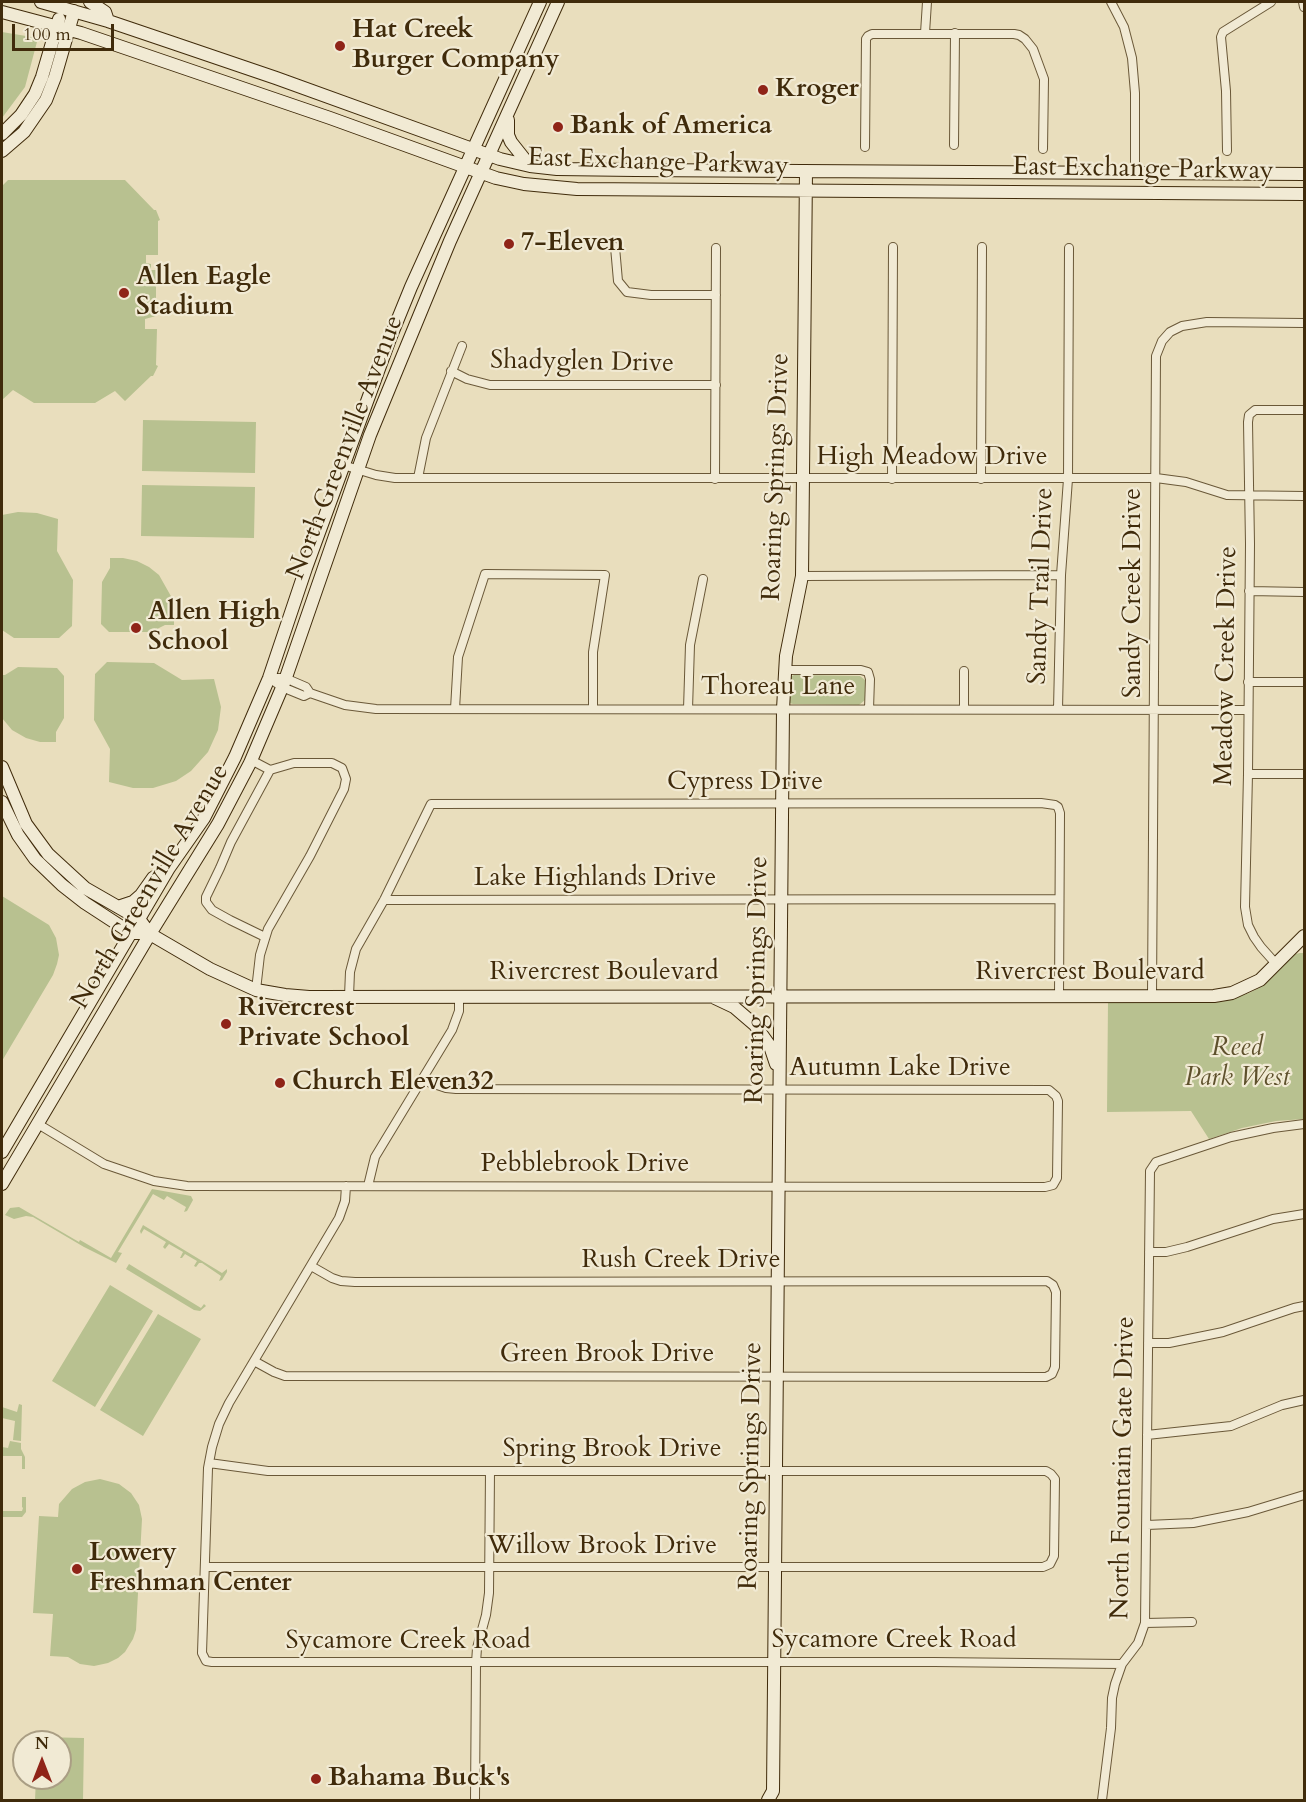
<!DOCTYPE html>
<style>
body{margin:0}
#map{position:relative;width:1306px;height:1802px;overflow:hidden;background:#e9debd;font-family:Cardo,serif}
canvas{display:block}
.frame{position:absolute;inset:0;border:3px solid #402b0b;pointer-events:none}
.north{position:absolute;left:12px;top:1730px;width:60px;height:60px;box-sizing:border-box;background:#f1ead4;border:2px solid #aa9e84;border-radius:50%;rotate:0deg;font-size:16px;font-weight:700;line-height:24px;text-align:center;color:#402b0b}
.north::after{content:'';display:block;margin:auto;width:21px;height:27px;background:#8f2418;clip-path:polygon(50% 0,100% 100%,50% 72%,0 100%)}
.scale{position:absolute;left:12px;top:24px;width:102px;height:27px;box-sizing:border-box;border:3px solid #402b0b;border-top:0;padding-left:8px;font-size:18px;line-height:21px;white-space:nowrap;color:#402b0b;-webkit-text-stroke:4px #f1ead4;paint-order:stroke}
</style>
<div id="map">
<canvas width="1306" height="1802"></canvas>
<div class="frame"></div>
<div class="north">N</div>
<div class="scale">100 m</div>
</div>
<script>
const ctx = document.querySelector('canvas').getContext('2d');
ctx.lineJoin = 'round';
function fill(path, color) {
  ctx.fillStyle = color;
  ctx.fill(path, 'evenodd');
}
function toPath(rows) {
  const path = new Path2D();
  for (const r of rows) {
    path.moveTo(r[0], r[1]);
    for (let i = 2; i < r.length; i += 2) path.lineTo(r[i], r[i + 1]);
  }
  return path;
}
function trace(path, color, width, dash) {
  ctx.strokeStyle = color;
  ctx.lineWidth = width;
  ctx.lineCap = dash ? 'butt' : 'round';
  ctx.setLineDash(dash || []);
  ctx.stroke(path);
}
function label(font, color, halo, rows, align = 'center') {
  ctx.font = font + ' Cardo,serif';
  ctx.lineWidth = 4.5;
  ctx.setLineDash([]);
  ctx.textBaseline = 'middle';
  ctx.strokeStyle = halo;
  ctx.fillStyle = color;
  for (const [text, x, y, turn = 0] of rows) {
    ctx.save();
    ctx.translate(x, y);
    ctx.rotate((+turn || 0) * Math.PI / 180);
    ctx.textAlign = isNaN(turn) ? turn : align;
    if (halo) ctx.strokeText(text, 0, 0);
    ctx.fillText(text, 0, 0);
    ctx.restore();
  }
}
fill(toPath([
 [2,32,38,38,25,87,2,118],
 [8,180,125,180,154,210,156,210,160,220,158,221,158,255,146,255,146,263,151,264,151,270,156,270,156,316,145,319,145,329,157,329,156,365,158,366,153,376,151,376,125,401,115,391,95,403,34,403,13,390,2,400,2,186],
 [143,420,256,422,255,473,142,471],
 [142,485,255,487,254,538,141,536],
 [18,512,37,513,58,519,57,551,73,580,72,626,59,638,14,638,2,630,2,515],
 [110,558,123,558,137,561,149,567,159,575,172,598,174,611,174,625,165,625,151,632,109,632,101,624,102,582,110,568],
 [107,662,154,663,182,680,214,679,221,707,218,730,208,752,191,771,176,781,153,788,133,788,109,782,110,749,94,720,95,674],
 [18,667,57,668,64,676,64,718,56,732,56,742,40,742,26,738,12,730,2,718,2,675,5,675],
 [794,675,860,676,865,680,865,700,859,705,793,704,789,703,790,677],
 [2,896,49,925,56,938,59,955,57,964,53,975,2,1061],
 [1300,953,1304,953,1304,1119,1276,1121,1242,1128,1209,1139,1191,1111,1107,1112,1108,1002,1212,1003,1225,1001,1249,993,1259,988,1295,954],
 [152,1189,191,1196,193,1200,187,1211,184,1212,186,1207,167,1196,164,1200,153,1194,118,1252,122,1253,116,1263,84,1247,33,1217,26,1216,14,1219,5,1215,10,1208,19,1207,79,1242,80,1240,111,1258],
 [143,1225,222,1273,227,1269,227,1272,222,1280,219,1281,221,1276,202,1263,199,1263,196,1267,194,1266,197,1261,185,1254,182,1258,180,1258,183,1252,169,1244,165,1249,163,1247,166,1242,144,1229,141,1234,140,1231],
 [129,1264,201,1308,204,1304,206,1306,200,1311,194,1310,126,1269],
 [110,1285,153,1311,95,1407,52,1381],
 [158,1314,201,1339,143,1436,100,1410],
 [19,1404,22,1405,21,1441,13,1440,15,1421,2,1418,2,1407,17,1412],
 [10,1441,21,1443,21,1449,25,1457,25,1469,22,1469,22,1456,2,1456,2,1447,8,1448],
 [100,1479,119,1484,131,1493,139,1505,142,1519,136,1630,133,1639,125,1652,118,1658,108,1663,94,1666,80,1664,68,1657,50,1656,53,1614,33,1613,39,1516,58,1517,59,1504,72,1489,85,1482],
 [22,1497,26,1497,26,1512,22,1517,2,1517,2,1511,22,1511,23,1508,22,1507],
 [39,1737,84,1738,83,1800,35,1800,36,1778,60,1778,60,1742,36,1742]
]), '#b8c190');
const street = toPath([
 [1111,2,1124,27,1132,58,1135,93,1135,173],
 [1303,2,1304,7],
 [925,33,927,2],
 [954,145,955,33],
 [865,147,866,39,868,36,872,34,1014,34,1019,35,1025,39,1033,49,1044,79,1043,149],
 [1227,151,1226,91,1221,37,1223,32,1271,2],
 [615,247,618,281,627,292,651,295,716,295],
 [451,371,467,379,490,385,716,385],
 [343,465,376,475,395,478,1156,478,1186,482,1227,495,1304,496],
 [418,478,426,438,462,346],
 [715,479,716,248],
 [892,479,893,247],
 [981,479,982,247],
 [802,576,1061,575],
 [1249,591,1304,592],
 [784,670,861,670,868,672,870,679,869,709],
 [269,678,282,687,304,696,310,693,345,705,376,709,1248,710],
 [269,678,285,678,306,687,310,693],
 [1248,682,1304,682],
 [455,709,458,657,485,574,605,575,593,652,593,709],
 [688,709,690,645,703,579],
 [964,709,964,671],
 [1058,709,1061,575,1068,479,1069,248],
 [251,760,270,770,294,763,332,763,342,768,346,779,344,789,310,856,268,929,260,955,256,990],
 [1248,774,1304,774],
 [384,900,1059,899],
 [265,937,230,920,212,910,206,902,206,897,220,868,231,842,270,770],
 [1277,965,1261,947,1254,937,1248,925,1245,907,1248,774,1250,544,1248,422,1249,415,1255,410,1304,410],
 [349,996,350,972,356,949,384,900,431,804,1041,803,1055,805,1058,807,1060,813,1059,996],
 [1152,996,1156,356,1162,341,1170,332,1182,326,1207,322,1304,323],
 [38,1124,104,1164,154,1181,187,1186,1045,1187,1053,1185,1057,1178,1058,1101,1056,1096,1049,1090,456,1089,446,1088,422,1080],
 [346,1186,345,1201,339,1218,229,1403,219,1424,212,1447,208,1468,202,1653,206,1661,212,1662,934,1662,1122,1664],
 [368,1186,375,1157,452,1030,459,1011,459,996],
 [1149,1252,1166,1252,1187,1247,1273,1219,1304,1214],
 [1148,1343,1169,1343,1223,1332,1294,1308,1304,1306],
 [254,1361,274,1372,285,1376,1046,1377,1052,1374,1055,1367,1056,1292,1053,1285,1047,1281,355,1282,341,1281,332,1278,311,1266],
 [1147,1435,1231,1426,1282,1405,1304,1400],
 [1147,1525,1193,1523,1248,1512,1304,1495],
 [205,1567,1043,1567,1050,1564,1054,1556,1055,1479,1051,1474,1046,1471,268,1471,209,1463],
 [1145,1623,1192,1622],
 [475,1800,476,1663,477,1648,486,1615,489,1593,490,1471],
 [1102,1800,1111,1728,1112,1698,1115,1684,1122,1664,1138,1643,1145,1623,1150,1171,1156,1162,1231,1137,1273,1128,1304,1124]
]);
const secondary = toPath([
 [41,2,108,21,176,44,276,78,500,159,530,166,557,169,635,170,1304,174],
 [90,2,105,12,108,21],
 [2,12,81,33,330,118,496,178,524,184,577,189,1304,194],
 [508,120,508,135,511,142,530,166],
 [2,134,21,115,35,94,42,77,59,19],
 [2,151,24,132,46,100,55,77,74,11],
 [2,767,26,824,48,854,85,888,139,919,150,934,210,969,256,990,285,995,309,997,1214,996,1232,993,1260,980,1304,936],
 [2,802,18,835,35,859,62,885,85,903,131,933,140,933],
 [118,907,133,902,141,895,153,878,168,869],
 [715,998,734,1007,755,1025,770,1046,776,1064],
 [2,1152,169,868,204,818,235,757,269,678,306,568,391,336,411,287,540,2],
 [2,1184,150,934,218,824,250,763,284,683,370,435,450,241,558,2],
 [768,1800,773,1791,783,709,786,656,802,576,806,171]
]);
trace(street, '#6a5838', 10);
trace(secondary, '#402b0b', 14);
trace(street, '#f1ead4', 8);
trace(secondary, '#f1ead4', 12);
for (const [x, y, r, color] of [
 [340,46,6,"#8f2418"],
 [763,90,6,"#8f2418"],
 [558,127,6,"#8f2418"],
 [509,244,6,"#8f2418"],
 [124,293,6,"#8f2418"],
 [136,628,6,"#8f2418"],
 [226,1024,6,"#8f2418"],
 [280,1083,6,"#8f2418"],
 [77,1569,6,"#8f2418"],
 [316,1779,6,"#8f2418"]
]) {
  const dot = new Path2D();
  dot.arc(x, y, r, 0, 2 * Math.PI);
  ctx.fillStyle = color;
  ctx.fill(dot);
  trace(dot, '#f1ead4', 2);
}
label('bold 26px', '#402b0b', '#f1ead4', [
 ["Hat Creek",352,31],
 ["Burger Company",352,61],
 ["Kroger",775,90],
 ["Bank of America",570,127],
 ["7-Eleven",521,244],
 ["Allen Eagle",136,278],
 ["Stadium",136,308],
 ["Allen High",148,613],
 ["School",148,643],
 ["Rivercrest",238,1009],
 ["Private School",238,1039],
 ["Church Eleven32",292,1083],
 ["Lowery",89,1554],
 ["Freshman Center",89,1584],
 ["Bahama Buck's",328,1779]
], 'left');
label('26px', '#402b0b', '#f1ead4', [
 ["East Exchange Parkway",658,163,2],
 ["East Exchange Parkway",1143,170,1],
 ["Shadyglen Drive",582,363,1],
 ["North Greenville Avenue",346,448,-69],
 ["High Meadow Drive",932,458],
 ["Roaring Springs Drive",777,477,-88],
 ["Sandy Trail Drive",1042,586,-88],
 ["Sandy Creek Drive",1134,593,-90],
 ["Meadow Creek Drive",1227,666,-89],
 ["Thoreau Lane",778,688],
 ["Cypress Drive",745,783],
 ["Lake Highlands Drive",595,879],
 ["North Greenville Avenue",151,887,-59],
 ["Rivercrest Boulevard",604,973],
 ["Rivercrest Boulevard",1090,973],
 ["Roaring Springs Drive",758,980,-89],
 ["Autumn Lake Drive",900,1069],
 ["Pebblebrook Drive",585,1165],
 ["Rush Creek Drive",681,1261],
 ["Green Brook Drive",607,1355],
 ["Spring Brook Drive",612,1450],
 ["Roaring Springs Drive",752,1466,-89],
 ["North Fountain Gate Drive",1124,1468,-89],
 ["Willow Brook Drive",602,1547],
 ["Sycamore Creek Road",894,1641],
 ["Sycamore Creek Road",408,1642]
]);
label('italic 26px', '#5e502c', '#f1ead4', [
 ["Reed",1237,1049],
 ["Park West",1237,1079]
]);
</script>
